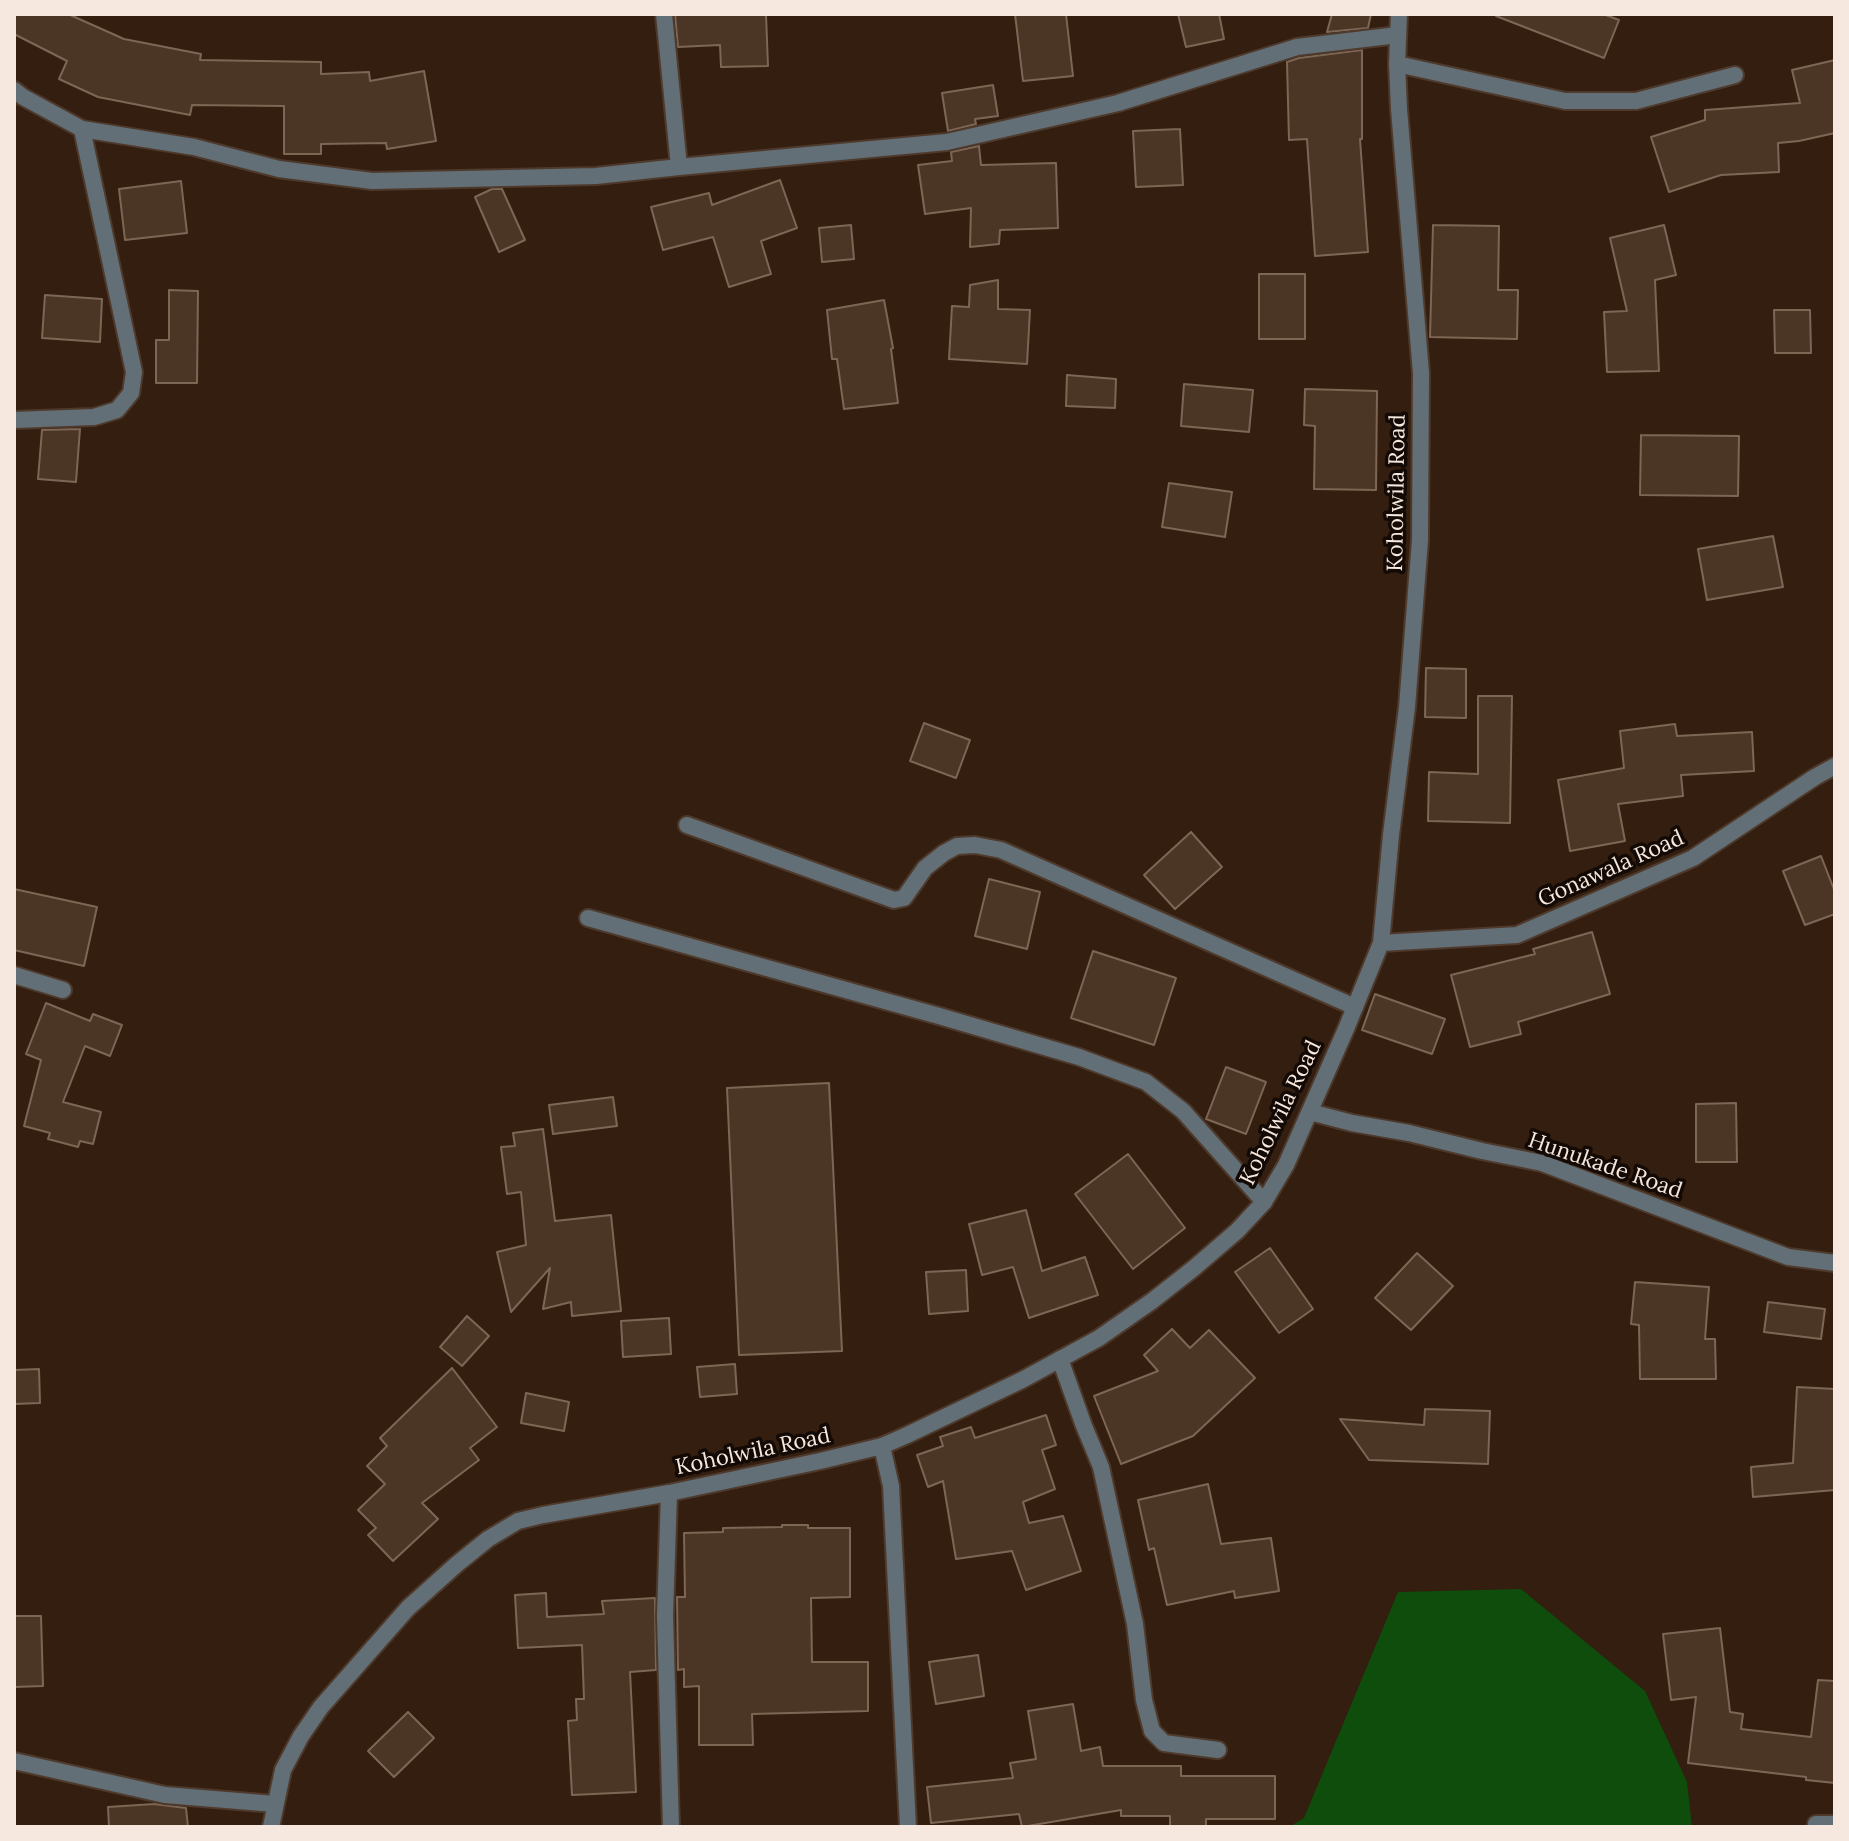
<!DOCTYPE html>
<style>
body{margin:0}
#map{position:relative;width:1849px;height:1841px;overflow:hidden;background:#331e0f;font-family:Lora,serif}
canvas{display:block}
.frame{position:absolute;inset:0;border:16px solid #f6e8de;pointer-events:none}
</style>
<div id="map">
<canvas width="1849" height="1841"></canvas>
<div class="frame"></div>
</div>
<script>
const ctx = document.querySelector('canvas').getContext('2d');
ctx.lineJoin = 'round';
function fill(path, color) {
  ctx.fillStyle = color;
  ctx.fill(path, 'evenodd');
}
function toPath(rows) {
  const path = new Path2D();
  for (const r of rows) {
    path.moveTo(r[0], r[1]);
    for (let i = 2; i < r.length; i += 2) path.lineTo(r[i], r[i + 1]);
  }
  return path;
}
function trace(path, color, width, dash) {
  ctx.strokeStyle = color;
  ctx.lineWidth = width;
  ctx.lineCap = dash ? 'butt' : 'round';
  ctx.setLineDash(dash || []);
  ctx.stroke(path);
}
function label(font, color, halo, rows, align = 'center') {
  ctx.font = font + ' Lora,serif';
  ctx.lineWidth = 7;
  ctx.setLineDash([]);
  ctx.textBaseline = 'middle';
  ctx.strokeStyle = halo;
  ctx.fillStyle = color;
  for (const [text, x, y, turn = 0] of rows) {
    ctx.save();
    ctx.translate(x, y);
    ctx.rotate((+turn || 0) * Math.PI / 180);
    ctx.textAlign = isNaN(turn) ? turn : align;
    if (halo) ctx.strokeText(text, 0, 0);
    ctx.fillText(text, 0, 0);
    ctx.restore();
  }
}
fill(toPath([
 [1521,1589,1645,1691,1687,1782,1692,1827,1289,1827,1304,1818,1398,1592]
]), '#0e4d0c');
const building = toPath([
 [14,14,68,14,124,39,201,54,200,60,321,62,321,74,369,72,370,81,424,71,436,141,387,149,386,143,321,144,321,154,284,154,284,106,192,105,190,115,98,97,59,79,67,61,14,34,14,14],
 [675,14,718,14,718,15,766,14,768,66,721,67,720,45,678,47,675,14],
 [1015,14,1066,14,1073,76,1023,81,1015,14],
 [1178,14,1219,14,1224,39,1186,47,1178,14],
 [1332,14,1371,14,1368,28,1327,32,1332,14],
 [1496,14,1603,14,1619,20,1604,58,1496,16,1496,14],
 [1362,50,1362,139,1360,139,1368,252,1315,256,1307,139,1289,140,1287,62,1299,58,1362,50],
 [1835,60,1835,133,1799,141,1778,143,1779,172,1721,175,1669,192,1651,137,1705,120,1705,110,1800,103,1792,70,1835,60],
 [993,85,998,116,975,119,976,124,948,131,942,93,993,85],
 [1180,129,1183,185,1136,187,1133,131,1180,129],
 [979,146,981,165,1056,163,1058,228,1000,230,999,244,970,247,971,208,925,214,918,165,952,161,951,152,979,146],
 [780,180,797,228,761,241,771,274,729,287,713,237,663,250,651,207,709,193,712,205,780,180],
 [181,181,187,233,125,240,119,189,181,181],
 [492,189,502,189,525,240,499,252,475,197,492,189],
 [851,225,854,259,822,262,819,228,851,225],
 [1433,225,1499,226,1498,290,1518,290,1517,339,1430,337,1433,225],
 [1664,225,1676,275,1655,280,1659,371,1607,372,1604,312,1627,311,1610,238,1664,225],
 [1259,274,1305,274,1305,339,1259,339,1259,274],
 [998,280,998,309,1030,310,1027,364,949,359,952,306,969,307,970,285,998,280],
 [169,290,198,291,197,383,156,383,156,340,169,340,169,290],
 [45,295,102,299,100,342,42,338,45,295],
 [884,300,893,348,891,349,898,403,844,409,837,359,832,359,827,310,884,300],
 [1774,310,1810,310,1811,353,1775,353,1774,310],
 [1067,375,1116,379,1115,408,1066,406,1067,375],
 [1184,384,1253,390,1249,432,1181,426,1184,384],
 [1305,389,1377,391,1376,490,1314,489,1315,426,1304,425,1305,389],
 [80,429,76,482,38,479,42,430,80,429],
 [1641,435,1739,436,1738,496,1640,495,1641,435],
 [1169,483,1232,492,1225,537,1162,527,1169,483],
 [1773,536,1783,587,1707,600,1698,549,1773,536],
 [1426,668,1466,669,1466,718,1425,717,1426,668],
 [1478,696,1512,696,1510,823,1428,821,1429,772,1478,774,1478,696],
 [924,723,970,740,956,778,910,761,924,723],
 [1675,724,1677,736,1752,732,1754,771,1681,775,1683,796,1618,804,1625,841,1570,851,1558,780,1624,768,1620,731,1675,724],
 [1191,832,1222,867,1175,909,1144,875,1191,832],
 [1821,856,1835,892,1835,914,1805,925,1783,871,1821,856],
 [989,879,1040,892,1027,949,975,936,989,879],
 [14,889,97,907,84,966,14,950,14,889],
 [1592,932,1610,994,1518,1022,1521,1034,1470,1047,1451,975,1535,954,1533,949,1592,932],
 [1093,951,1176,978,1154,1045,1071,1018,1093,951],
 [1375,994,1445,1019,1432,1054,1362,1030,1375,994],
 [46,1003,90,1021,93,1014,122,1025,110,1056,85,1046,63,1102,101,1112,93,1144,80,1141,78,1147,48,1139,50,1133,24,1126,41,1060,26,1054,46,1003],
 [1226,1067,1266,1082,1246,1134,1206,1119,1226,1067],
 [829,1083,842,1351,739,1355,727,1088,829,1083],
 [613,1097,617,1126,553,1134,549,1105,613,1097],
 [1736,1103,1737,1162,1696,1162,1696,1104,1736,1103],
 [543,1129,555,1221,611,1215,621,1311,572,1316,571,1302,543,1309,550,1268,511,1312,497,1252,526,1245,521,1192,507,1194,501,1147,515,1146,513,1133,543,1129],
 [1128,1154,1185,1228,1133,1269,1075,1194,1128,1154],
 [1026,1210,1042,1271,1085,1257,1098,1295,1029,1318,1013,1267,982,1275,969,1224,1026,1210],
 [1270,1248,1313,1309,1279,1333,1235,1272,1270,1248],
 [1417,1253,1453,1286,1411,1330,1375,1298,1417,1253],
 [966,1270,968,1311,929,1314,926,1272,966,1270],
 [1635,1282,1709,1287,1705,1339,1715,1339,1716,1379,1640,1379,1639,1325,1631,1324,1635,1282],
 [1768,1302,1825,1309,1821,1339,1764,1332,1768,1302],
 [467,1316,489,1336,462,1366,440,1347,467,1316],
 [669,1318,671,1354,623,1357,621,1321,669,1318],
 [1172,1329,1190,1348,1209,1330,1255,1378,1193,1436,1121,1464,1094,1396,1158,1371,1144,1355,1172,1329],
 [735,1364,737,1394,700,1397,697,1367,735,1364],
 [452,1368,497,1427,470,1448,479,1460,422,1503,438,1519,393,1561,368,1535,376,1528,358,1510,385,1484,367,1466,387,1446,380,1438,452,1368],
 [39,1369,40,1403,14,1404,14,1370,39,1369],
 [1797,1387,1835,1389,1835,1490,1753,1497,1751,1467,1793,1463,1797,1387],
 [526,1393,569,1402,564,1431,521,1423,526,1393],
 [1425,1409,1490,1411,1488,1464,1369,1460,1340,1419,1424,1425,1425,1409],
 [1046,1415,1056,1445,1042,1450,1055,1489,1023,1502,1029,1523,1063,1516,1081,1571,1026,1590,1012,1551,956,1559,943,1481,928,1487,917,1455,943,1446,940,1437,971,1427,975,1438,1046,1415],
 [1208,1484,1221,1544,1271,1538,1279,1591,1235,1598,1234,1591,1167,1605,1154,1548,1149,1550,1138,1500,1208,1484],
 [782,1525,808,1525,808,1528,850,1528,850,1597,811,1598,812,1662,868,1662,868,1711,752,1714,753,1745,699,1745,699,1686,684,1687,684,1669,678,1670,677,1597,685,1597,684,1533,723,1532,723,1528,782,1527,782,1525],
 [546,1593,547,1617,604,1614,602,1601,655,1598,656,1670,630,1672,636,1792,572,1795,568,1721,577,1720,576,1699,584,1699,582,1645,518,1648,515,1595,546,1593],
 [14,1616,41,1616,43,1686,14,1687,14,1616],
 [1720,1628,1730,1712,1743,1714,1741,1729,1811,1737,1818,1680,1835,1681,1835,1783,1806,1780,1806,1777,1688,1763,1696,1697,1671,1700,1663,1634,1720,1628],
 [978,1655,984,1696,936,1704,929,1662,978,1655],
 [1073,1704,1081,1751,1100,1747,1103,1766,1181,1766,1181,1776,1275,1776,1275,1819,1206,1819,1206,1827,1170,1827,1170,1816,1121,1816,1121,1810,1022,1827,1019,1814,931,1823,927,1787,1013,1778,1010,1763,1036,1759,1028,1711,1073,1704],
 [408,1712,434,1738,394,1777,368,1751,408,1712],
 [154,1804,186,1808,188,1827,109,1827,108,1807,154,1804]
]);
fill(building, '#4b3525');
trace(building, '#7e6655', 2);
const minor = toPath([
 [664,14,679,167],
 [1397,64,1565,101,1636,101,1735,75],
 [14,90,23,97,82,129,194,147,279,169,372,181,596,176,679,167,947,142,1118,103,1297,47,1398,35],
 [14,420,94,417,117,410,131,393,134,372,82,129],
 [687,825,894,900,904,898,925,868,944,853,957,846,975,845,1001,850,1355,1007],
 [588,918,939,1016,1079,1057,1146,1082,1183,1111,1264,1202],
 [14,975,63,990],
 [1310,1112,1352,1123,1409,1133,1482,1151,1542,1163,1788,1257,1835,1263],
 [1060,1359,1084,1426,1101,1467,1135,1624,1144,1700,1152,1731,1164,1743,1218,1750],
 [882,1446,891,1486,908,1827],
 [669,1493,665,1616,671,1827],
 [14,1761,165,1795,275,1804],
 [1816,1824,1835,1824]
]);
const tertiary = toPath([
 [1381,943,1517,935,1693,858,1815,777,1835,766],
 [271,1827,283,1770,301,1736,321,1707,408,1608,457,1564,488,1539,518,1521,543,1515,669,1493,820,1461,882,1446,905,1436,1022,1380,1099,1338,1152,1301,1194,1268,1237,1231,1264,1202,1286,1165,1346,1029,1381,943,1391,835,1407,707,1420,540,1421,373,1399,109,1397,64,1399,14]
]);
trace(minor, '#4e3a2c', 20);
trace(tertiary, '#4e3a2c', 20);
trace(minor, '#636f76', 16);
trace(tertiary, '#636f76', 16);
label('22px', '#f6e8de', '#140a05', [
 ["Koholwila Road",1397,493,-89],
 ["Gonawala Road",1611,869,-24],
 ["Koholwila Road",1281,1113,-64],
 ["Hunukade Road",1605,1166,19],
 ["Koholwila Road",753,1452,-12]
]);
</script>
